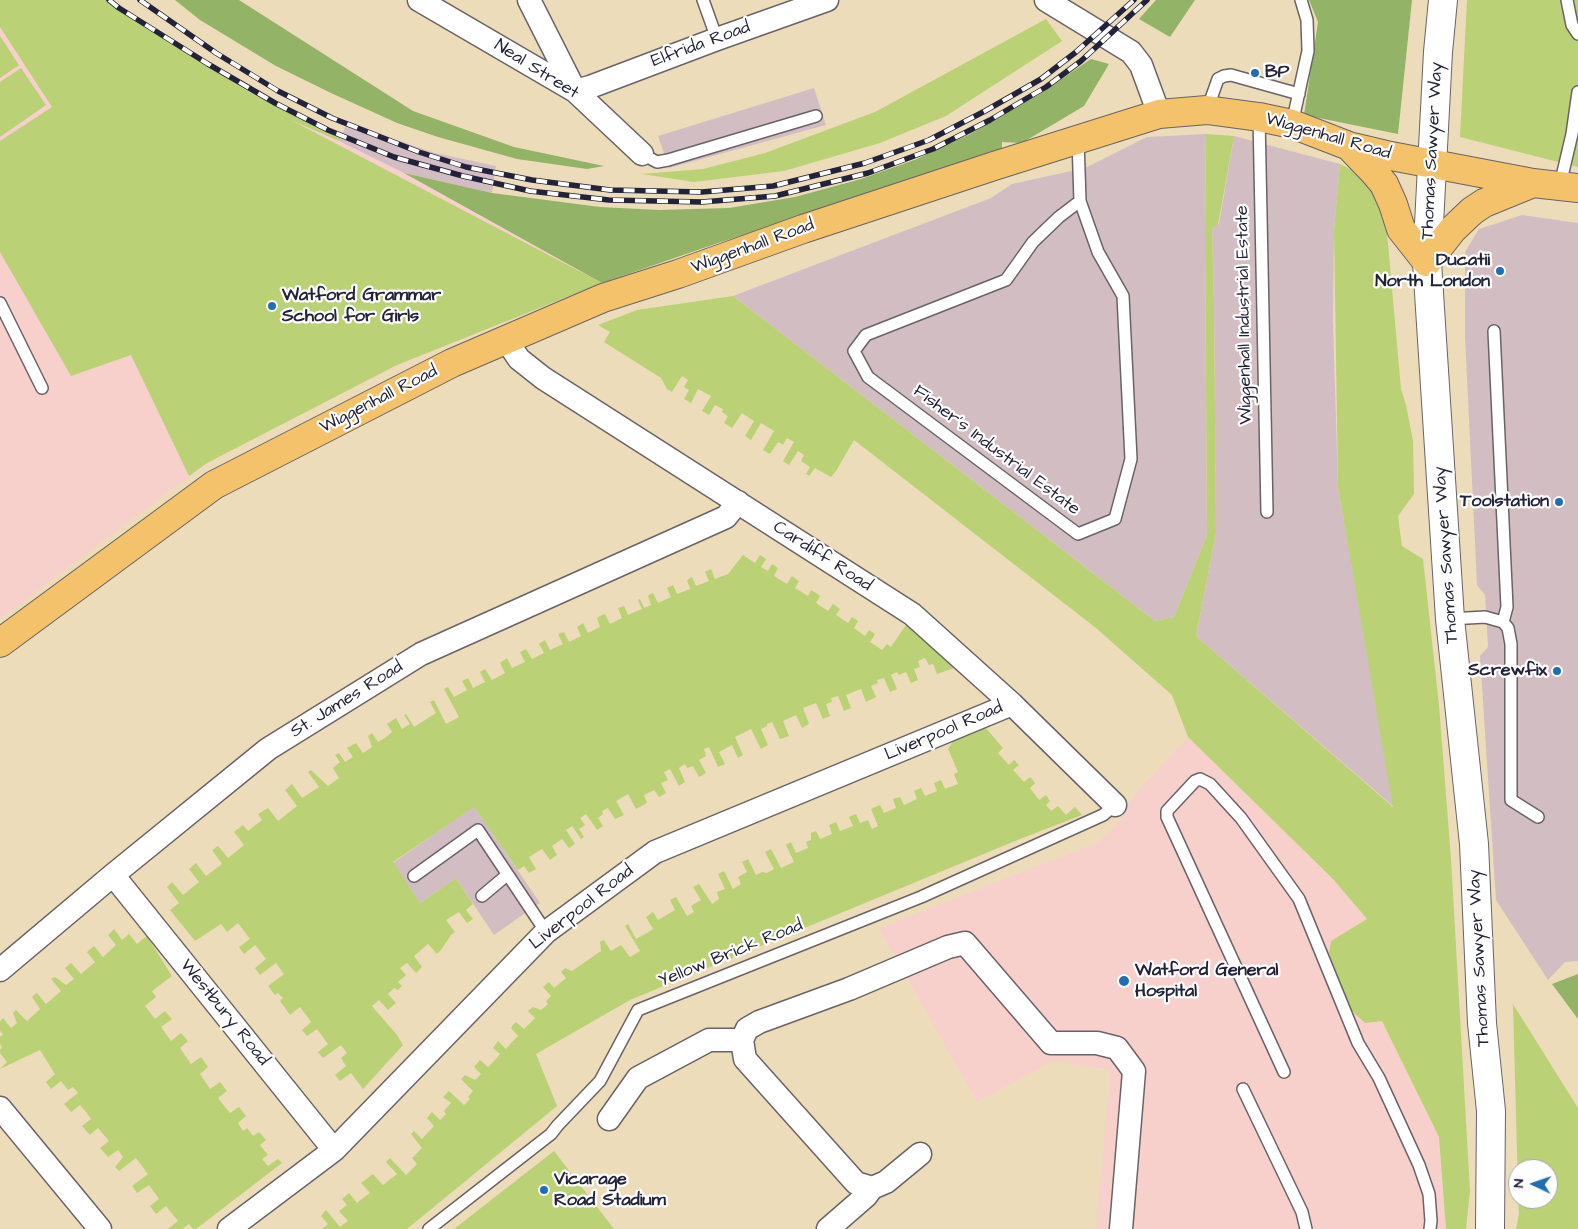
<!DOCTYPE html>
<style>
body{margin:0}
#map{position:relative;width:1578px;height:1229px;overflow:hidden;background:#eddcb9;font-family:"Architects Daughter",sans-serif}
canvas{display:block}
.north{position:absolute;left:1508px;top:1159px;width:50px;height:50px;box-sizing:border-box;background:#fff;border:1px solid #a7a7b1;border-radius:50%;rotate:273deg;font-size:14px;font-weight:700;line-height:20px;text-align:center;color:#22223b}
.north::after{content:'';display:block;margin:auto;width:18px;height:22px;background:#1f6fb2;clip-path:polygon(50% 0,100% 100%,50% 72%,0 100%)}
</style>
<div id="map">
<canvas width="1578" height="1229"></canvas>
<div class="north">N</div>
</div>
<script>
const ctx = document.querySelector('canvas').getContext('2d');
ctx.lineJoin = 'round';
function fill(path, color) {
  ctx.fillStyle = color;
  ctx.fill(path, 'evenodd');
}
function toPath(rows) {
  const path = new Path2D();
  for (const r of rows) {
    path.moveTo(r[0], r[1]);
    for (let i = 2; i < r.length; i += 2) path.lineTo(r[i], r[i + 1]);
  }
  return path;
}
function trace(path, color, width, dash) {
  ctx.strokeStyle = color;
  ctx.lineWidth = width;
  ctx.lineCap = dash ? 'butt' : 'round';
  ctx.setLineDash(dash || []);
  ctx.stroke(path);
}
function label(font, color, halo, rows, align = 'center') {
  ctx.font = font + ' "Architects Daughter",sans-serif';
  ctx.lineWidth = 4.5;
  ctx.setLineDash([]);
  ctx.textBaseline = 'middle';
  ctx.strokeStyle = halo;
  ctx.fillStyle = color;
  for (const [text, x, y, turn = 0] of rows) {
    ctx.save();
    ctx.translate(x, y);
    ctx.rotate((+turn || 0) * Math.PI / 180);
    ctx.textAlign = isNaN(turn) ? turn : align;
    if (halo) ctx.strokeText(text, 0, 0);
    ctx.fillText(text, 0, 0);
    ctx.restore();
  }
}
fill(toPath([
 [0,0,60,0,404,173,602,283,397,365,207,463,0,619],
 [1188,737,1333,879,1368,919,1331,941,1381,1021,1439,1137,1446,1229,1096,1229,1111,1070,1053,1061,977,1102,879,928,1097,843,1119,822,1135,794]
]), '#f7d0cb');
fill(toPath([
 [814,88,826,125,669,168,658,136],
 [348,121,388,137,435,153,496,166,492,193,404,173,339,141],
 [1206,134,1205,236,1207,535,1174,617,1155,621,733,296,991,198,1012,184,1085,168,1147,137],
 [1234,136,1340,164,1334,231,1333,320,1338,487,1394,807,1196,636,1216,533,1214,306,1212,228,1219,224],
 [1522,215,1578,223,1578,961,1565,962,1548,980,1496,900,1480,656,1488,647,1485,595,1477,585,1465,337,1465,252,1479,229],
 [474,806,540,903,494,935,456,878,420,903,393,863]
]), '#d2bec2');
fill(toPath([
 [0,0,107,0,130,18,249,92,341,138,339,141,291,120,602,283,397,365,207,463,189,476,131,355,71,376,0,252,0,141,52,107,0,27],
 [1467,0,1578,0,1578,167,1460,137],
 [1046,19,1062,41,946,116,880,143,784,171,694,182,642,174,703,169,765,153,875,112],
 [0,36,19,65,0,78],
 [21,68,46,105,0,137,0,82],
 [1206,134,1234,136,1218,225,1212,228,1214,306,1216,533,1196,636,1393,807,1338,487,1334,231,1340,164,1358,173,1385,210,1401,389,1406,405,1413,441,1414,494,1398,516,1402,546,1423,559,1439,705,1451,859,1470,1191,1466,1229,1446,1229,1439,1137,1382,1021,1365,1023,1349,1008,1329,953,1331,941,1367,919,1333,879,1188,737,1172,695,1096,628,854,440,836,471,831,477,815,468,809,476,808,475,806,474,810,467,801,461,804,455,798,451,789,465,783,461,794,442,787,438,783,445,778,442,770,454,763,450,774,431,761,423,751,440,745,436,754,421,742,413,732,428,724,423,728,416,722,412,723,409,715,405,709,415,702,411,711,396,698,389,691,403,684,399,689,390,684,387,688,380,682,376,672,392,667,389,661,378,604,342,610,332,598,325,637,310,733,296,1155,621,1174,617,1207,535,1205,236],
 [743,555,755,563,760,555,766,559,761,567,768,571,772,564,778,568,774,576,787,584,792,576,799,581,795,588,808,596,811,590,816,593,820,596,816,603,828,611,833,604,840,609,836,615,848,623,852,617,858,621,854,628,865,636,869,630,875,634,870,642,882,650,887,644,891,647,906,625,957,667,937,674,933,664,929,665,925,658,918,661,920,667,914,669,918,680,911,683,906,672,899,675,897,672,891,675,897,689,890,692,884,678,877,680,878,683,871,686,876,697,866,702,861,689,853,692,846,695,851,708,844,711,838,696,831,698,832,702,826,704,830,716,823,719,816,703,803,708,809,724,802,728,796,715,783,721,789,736,780,739,772,722,767,724,767,726,761,729,768,745,761,749,751,729,735,737,743,755,738,758,732,745,719,752,725,764,718,767,709,747,704,749,706,756,699,760,706,773,699,777,693,766,687,768,685,764,679,768,685,782,679,786,670,769,664,772,668,780,661,783,666,793,659,797,654,790,644,795,647,803,636,809,628,794,616,801,624,815,615,819,608,808,602,811,603,814,598,818,603,826,597,830,586,814,580,818,585,825,579,829,584,837,581,839,572,826,566,830,575,844,569,848,562,839,552,846,557,855,550,860,542,849,529,857,536,869,529,873,524,866,518,870,474,807,393,862,420,903,456,878,473,904,466,910,473,919,467,923,459,912,446,920,455,932,451,935,441,950,437,954,428,944,414,956,422,967,416,973,407,963,400,968,406,975,398,982,402,986,398,990,394,988,388,994,396,1003,388,1010,379,1000,372,1006,397,1035,403,1045,363,1089,351,1073,340,1081,335,1075,346,1066,341,1058,347,1053,341,1045,323,1058,318,1052,328,1044,317,1029,307,1036,302,1030,311,1022,306,1015,300,1007,290,1015,280,1001,283,998,278,993,275,995,268,986,284,974,276,963,260,975,255,968,266,959,255,945,244,954,241,950,239,947,250,939,238,923,227,932,221,924,195,941,170,910,179,903,167,887,172,882,183,895,199,882,189,869,196,863,206,876,222,864,212,850,218,846,228,858,244,845,234,832,243,825,248,831,262,820,258,814,268,808,278,821,297,806,285,790,292,784,302,798,319,787,308,772,311,770,328,786,339,778,333,768,340,762,335,755,339,753,345,762,353,757,347,748,356,743,363,753,372,747,368,736,372,733,378,742,385,738,392,732,387,724,396,718,402,729,410,724,404,715,406,714,414,727,436,713,430,702,434,700,446,724,459,717,444,689,448,687,454,697,467,690,462,681,468,678,473,688,485,682,480,672,485,669,492,680,505,673,500,663,507,658,512,668,525,662,520,652,526,649,532,659,544,653,539,644,545,640,550,650,563,644,558,634,564,632,569,642,581,636,577,627,583,623,588,633,600,627,597,618,602,615,605,614,610,624,622,618,618,608,624,606,628,615,642,609,638,600,640,599,644,608,651,605,648,596,650,594,653,593,658,603,671,597,667,588,673,585,677,594,690,589,687,580,692,577,696,586,709,581,705,572,711,569,715,579,728,574],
 [984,726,1003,748,998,753,1009,765,1014,760,1019,765,1013,770,1024,782,1030,777,1032,779,1035,783,1030,788,1039,800,1046,795,1050,801,1046,805,1051,811,1058,806,1066,815,1075,807,1082,815,1020,839,630,1000,536,1054,557,1106,407,1229,322,1229,328,1224,321,1216,326,1210,340,1227,348,1221,339,1211,347,1205,342,1199,349,1193,357,1203,363,1198,370,1193,361,1183,373,1174,383,1185,397,1174,386,1162,390,1158,406,1175,417,1164,412,1158,422,1148,411,1134,414,1131,422,1139,434,1126,427,1118,432,1112,440,1120,446,1114,444,1111,451,1103,443,1097,449,1091,464,1105,470,1099,468,1097,473,1091,461,1079,465,1075,475,1080,481,1074,474,1067,480,1060,488,1067,495,1060,500,1054,493,1048,498,1041,506,1049,512,1042,518,1036,511,1028,513,1025,516,1022,524,1029,535,1018,528,1011,533,1007,541,1010,548,1004,546,1001,551,996,543,987,549,982,554,988,566,978,561,972,565,968,572,971,601,951,600,942,604,940,611,951,621,945,630,957,640,951,625,926,628,924,636,939,647,933,653,929,646,917,653,912,658,920,675,910,670,900,676,897,687,916,694,912,691,906,701,900,693,887,699,884,712,904,719,899,717,892,725,889,718,874,724,871,733,889,741,884,738,877,747,872,742,862,748,859,756,875,762,872,767,873,774,869,765,852,771,849,781,868,794,862,786,845,791,842,796,853,808,848,806,842,811,840,811,833,816,831,820,839,832,834,829,825,836,822,840,831,848,828,853,826,849,817,856,814,860,823,868,820,872,829,878,826,871,809,880,805,884,813,896,808,893,799,900,797,904,805,917,799,914,791,921,788,925,796,937,791,934,783,941,780,945,789,958,784,954,774,958,772,948,749,954,739],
 [114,929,122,940,129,934,137,944,147,936,172,976,152,991,156,997,145,1006,155,1019,165,1011,172,1019,161,1027,171,1041,181,1033,188,1041,180,1048,191,1064,201,1057,208,1067,200,1074,210,1089,220,1082,227,1091,218,1098,230,1113,239,1107,246,1116,238,1123,243,1131,247,1128,253,1136,259,1132,266,1140,260,1145,268,1155,262,1159,268,1166,278,1159,282,1163,196,1229,193,1229,189,1224,182,1229,168,1229,178,1221,166,1206,156,1214,150,1206,159,1199,149,1185,137,1193,132,1186,148,1174,136,1158,119,1171,115,1167,123,1157,118,1150,108,1157,100,1148,109,1141,103,1134,98,1128,90,1135,82,1126,91,1119,86,1112,80,1105,71,1112,64,1104,78,1093,73,1087,68,1090,61,1081,51,1089,46,1082,55,1074,40,1050,0,1069,7,1062,0,1053,0,1050,2,1047,0,1044,0,1037,3,1034,0,1031,0,1021,3,1018,11,1028,17,1023,13,1013,16,1010,27,1021,40,1009,32,997,35,994,37,993,46,1004,61,991,51,979,55,977,66,985,74,979,65,968,71,963,81,974,95,962,87,952,94,946,103,957,116,945,108,935],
 [1513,1004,1578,1108,1578,1229,1516,1229,1519,1214,1518,1199,1548,1199,1548,1169,1518,1169,1518,1189],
 [554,1151,614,1229,454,1229]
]), '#bad176');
fill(toPath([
 [175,0,239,0,413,111,514,147,604,166,587,169,517,159,438,137,397,123,331,93,276,66,200,20],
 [1156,0,1195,0,1170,37,1139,19],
 [1309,0,1412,0,1398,134,1304,115,1318,22],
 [1091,59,1109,64,1084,106,1022,143,1002,142,1002,152,718,243,602,283,404,173,492,193,600,207,659,210,729,208,795,197,861,179,917,159,970,134,1038,95],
 [1578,974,1578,1019,1552,984]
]), '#93b367');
const service = toPath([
 [703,0,717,39],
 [1567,0,1572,25,1578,34],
 [1207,110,1218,79,1224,76,1231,75,1299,94],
 [1259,117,1267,512],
 [1292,124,1308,51,1307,20,1301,0],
 [1078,140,1080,201,1098,252,1123,296,1131,459,1115,519,1078,534,868,377,854,351,866,335,1006,280,1033,242,1059,217,1080,201],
 [642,154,657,162,668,160,816,116],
 [1560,185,1572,134,1578,92],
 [0,303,42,388],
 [1450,619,1485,617,1503,622,1507,607,1494,331],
 [1503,622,1508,628,1511,644,1511,800,1538,817],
 [414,876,478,830,546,932],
 [482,896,507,875],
 [1284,1072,1167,817,1167,811,1195,781,1200,779,1210,784,1241,818,1299,899,1358,1043,1379,1078,1419,1165,1429,1194,1431,1221,1430,1229],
 [1243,1089,1302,1212,1306,1229],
 [429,1229,551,1134,558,1125,600,1081,638,1010,921,897,1103,815,1115,805]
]);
const minor = toPath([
 [419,0,575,91,642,154],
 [529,0,575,91,590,87,717,39,827,0],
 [1046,0,1131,52,1141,65,1159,114],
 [506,340,519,359,543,378,912,614,1012,704,1115,805],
 [113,875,334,1150],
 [0,970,113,875,268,749,421,654,726,517,738,502],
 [0,1108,100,1229],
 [609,1119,638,1078,709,1040,742,1040],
 [920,1154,886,1182,872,1188,856,1183,745,1059,742,1040,747,1029,759,1022,849,989,948,947,965,943,1051,1043,1097,1043,1117,1048,1134,1071,1121,1229],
 [229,1229,334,1150,546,932,655,852,1012,704],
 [828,1229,866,1196,872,1188]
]);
const tertiary = toPath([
 [1443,0,1438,52,1427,262,1450,619,1474,844,1482,1023,1491,1111,1490,1229]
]);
const primary = toPath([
 [1349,146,1373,171,1384,184,1393,204,1401,229,1427,262,1453,229,1472,211,1484,203,1533,183],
 [0,643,214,485,452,363,603,298,678,274,803,229,994,166,1159,114,1207,110,1259,117,1292,124,1349,146,1391,156,1533,183,1578,188]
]);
trace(service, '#696367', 14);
trace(minor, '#696367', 25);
trace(tertiary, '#696367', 30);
trace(primary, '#696367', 30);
trace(service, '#fff', 11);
trace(minor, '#fff', 22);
trace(tertiary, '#fff', 28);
trace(primary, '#f3c26a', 28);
const rail = toPath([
 [109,0,119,8,208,64,275,103,328,130,394,157,463,176,530,191,609,200,702,202,775,196,868,173,933,149,990,120,1046,87,1081,61,1147,0],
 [140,0,216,53,278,91,332,118,419,152,466,167,532,180,610,190,702,192,773,186,865,163,929,140,985,111,1041,79,1076,52,1134,0]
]);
trace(rail, '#22223b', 5.5);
trace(rail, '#fff', 4, [11]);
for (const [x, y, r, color] of [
 [1255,73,5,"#1f6fb2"],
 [1500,271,5,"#1f6fb2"],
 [272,306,5,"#1f6fb2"],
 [1559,502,5,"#1f6fb2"],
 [1557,671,5,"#1f6fb2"],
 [1124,981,6,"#1f6fb2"],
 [544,1190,5,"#1f6fb2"]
]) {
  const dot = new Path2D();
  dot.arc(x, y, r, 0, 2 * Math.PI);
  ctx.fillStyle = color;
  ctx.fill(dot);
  trace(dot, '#fff', 2);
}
label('18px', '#22223b', '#fff', [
 ["Elfrida Road",701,45,-20],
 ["Neal Street",536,70,32],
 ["Wiggenhall Road",1328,137,16],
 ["Thomas Sawyer Way",1433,151,-87],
 ["Wiggenhall Road",753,247,-20],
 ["Wiggenhall Industrial Estate",1245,315,-91],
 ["Wiggenhall Road",379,400,-27],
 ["Fisher's Industrial Estate",996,451,37],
 ["Thomas Sawyer Way",1447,555,-94],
 ["Cardiff Road",822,557,33],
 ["St. James Road",347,700,-32],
 ["Liverpool Road",944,732,-23],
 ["Liverpool Road",582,908,-38],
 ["Yellow Brick Road",731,954,-22],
 ["Thomas Sawyer Way",1480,958,-93],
 ["Westbury Road",224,1013,51]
]);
label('bold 18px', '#22223b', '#fff', [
 ["BP",1265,73],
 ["Ducatii",1490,261,"right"],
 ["North London",1490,282,"right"],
 ["Watford Grammar",282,296],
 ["School for Girls",282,317],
 ["Toolstation",1549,502,"right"],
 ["Screwfix",1547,671,"right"],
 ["Watford General",1135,971],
 ["Hospital",1135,992],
 ["Vicarage",554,1180],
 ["Road Stadium",554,1201]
], 'left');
</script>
